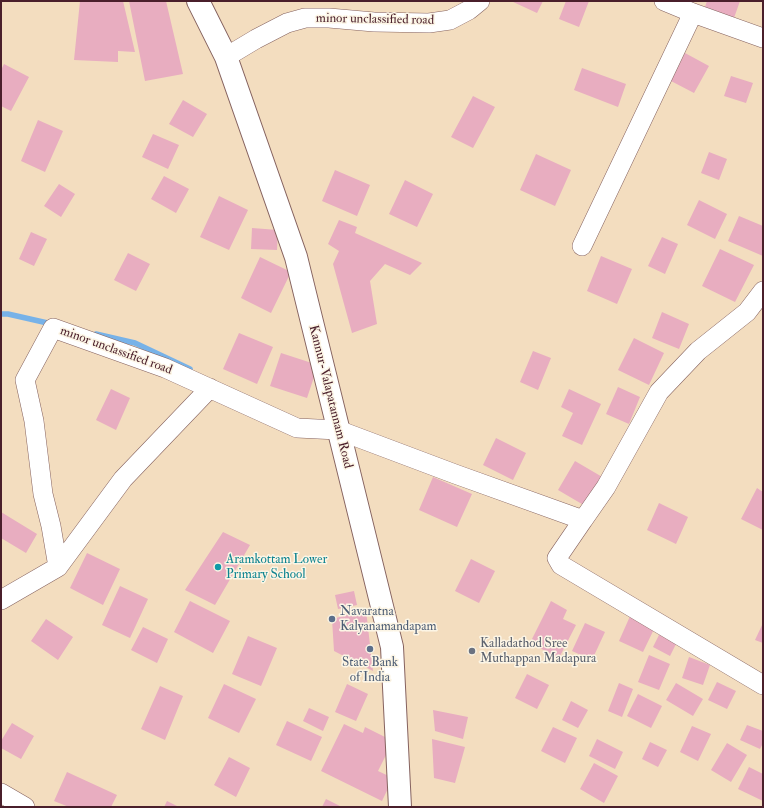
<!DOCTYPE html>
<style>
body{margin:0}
#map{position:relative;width:764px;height:808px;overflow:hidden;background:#f3ddbf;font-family:"IM FELL Double Pica",serif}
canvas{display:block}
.frame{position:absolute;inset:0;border:2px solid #4a1f2b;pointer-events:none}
</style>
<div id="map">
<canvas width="764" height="808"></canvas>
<div class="frame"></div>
</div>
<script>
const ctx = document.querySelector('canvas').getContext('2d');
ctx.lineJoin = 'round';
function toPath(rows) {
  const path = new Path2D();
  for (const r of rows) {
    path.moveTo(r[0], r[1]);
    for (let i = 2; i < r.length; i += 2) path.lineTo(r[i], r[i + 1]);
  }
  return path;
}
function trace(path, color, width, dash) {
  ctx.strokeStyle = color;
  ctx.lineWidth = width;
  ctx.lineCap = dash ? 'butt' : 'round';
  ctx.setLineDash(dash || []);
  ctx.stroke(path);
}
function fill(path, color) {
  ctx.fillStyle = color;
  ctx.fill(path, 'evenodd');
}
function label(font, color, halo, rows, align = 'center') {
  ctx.font = font + ' "IM FELL Double Pica",serif';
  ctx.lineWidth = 3;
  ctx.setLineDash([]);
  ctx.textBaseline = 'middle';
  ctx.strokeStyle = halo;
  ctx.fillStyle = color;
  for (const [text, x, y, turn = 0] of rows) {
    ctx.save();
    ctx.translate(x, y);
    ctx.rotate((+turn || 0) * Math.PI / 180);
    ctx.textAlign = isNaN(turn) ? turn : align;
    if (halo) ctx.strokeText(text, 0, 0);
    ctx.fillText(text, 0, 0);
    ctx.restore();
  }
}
trace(toPath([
 [1,314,8,314,52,324],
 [96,334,135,343,190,369]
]), '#77b2e8', 5.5);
fill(toPath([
 [80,1,123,1,135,52,118,51,118,62,74,60],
 [129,1,166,1,183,74,145,81],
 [511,1,543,1,537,13],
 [566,1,589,1,579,27,559,19],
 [707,1,740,1,734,18,705,7],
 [685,53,709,66,694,93,671,81],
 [4,64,29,77,11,111,1,106,1,70],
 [582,68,626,84,618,107,574,90],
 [731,76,753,83,746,103,724,96],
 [473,96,495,107,473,148,451,137],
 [183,100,207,114,193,137,169,124],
 [38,120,63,131,45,172,21,161],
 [153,134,179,145,168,169,142,157],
 [709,152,727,159,719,180,701,173],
 [536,154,571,170,555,206,520,190],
 [335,170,370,185,357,216,322,201],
 [164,176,189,189,176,213,151,199],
 [405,180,433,194,417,227,389,214],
 [59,184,75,194,61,217,44,206],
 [219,196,248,210,229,250,200,237],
 [699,200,727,214,715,239,687,225],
 [739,216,763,226,763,256,728,241],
 [339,220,357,227,355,233,422,263,410,275,385,264,370,281,377,324,352,333,333,264,339,251,328,244],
 [252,228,278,230,277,250,251,249],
 [31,232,47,239,34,266,19,259],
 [662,237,678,244,665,274,648,266],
 [720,249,754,265,735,302,702,286],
 [128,253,150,264,136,291,114,280],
 [601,256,632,269,617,304,587,291],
 [260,257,291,272,271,313,241,298],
 [662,312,689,324,679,349,652,338],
 [239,333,273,347,257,384,223,369],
 [634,338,664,353,649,385,618,370],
 [533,351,551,358,538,390,520,382],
 [281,353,318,365,307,398,270,386],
 [618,387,640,397,629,424,606,414],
 [111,389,130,398,116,430,96,420],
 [569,389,601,404,582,445,562,436,573,413,561,407],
 [496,438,526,453,513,480,483,465],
 [575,461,604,478,587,507,558,490],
 [433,477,472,494,457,527,419,510],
 [757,488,763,492,763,530,741,519],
 [659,503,688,517,676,544,647,530],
 [1,512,37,534,26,553,1,538],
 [223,532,250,545,215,605,185,590],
 [87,553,120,569,103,605,70,588],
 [471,559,495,571,479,603,455,591],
 [120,586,148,599,130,638,102,625],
 [354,591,357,605,338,609,335,595],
 [190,601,230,621,213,653,174,632],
 [551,601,567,610,563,619,576,625,559,658,530,643],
 [366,610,373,671,334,651,332,619],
 [631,614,656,625,643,652,619,641],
 [46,619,73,637,58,660,31,641],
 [585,623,605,632,592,660,572,651],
 [763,623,763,643,755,640],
 [143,627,168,639,157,663,131,650],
 [662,629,679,638,670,656,653,647],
 [248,636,277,648,261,686,232,674],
 [649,655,670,664,659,690,638,682],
 [689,657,710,665,703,685,682,678],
 [527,674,549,685,537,709,515,698],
 [717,682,736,691,727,709,708,700],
 [619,683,633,689,622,717,608,711],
 [676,683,703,699,693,716,666,700],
 [224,684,256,699,239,733,208,718],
 [347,684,368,694,356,721,335,712],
 [160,686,183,696,165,740,141,729],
 [638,694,662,706,651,728,627,716],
 [571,701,588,710,578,728,562,720],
 [309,708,329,717,323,731,303,721],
 [433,710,468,717,463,739,435,731],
 [287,721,322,737,311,761,276,745],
 [12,723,34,736,21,759,1,748,1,741],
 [344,724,363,733,365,727,387,738,385,742,391,745,378,771,393,778,382,801,321,771],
 [747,725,763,731,763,743,760,749,740,740],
 [692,726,711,734,698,761,680,752],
 [553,727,577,738,565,763,541,751],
 [432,739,465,747,455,783,434,778],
 [597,739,623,752,615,769,589,756],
 [650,742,667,750,658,767,642,759],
 [727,743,747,755,731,782,711,770],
 [229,757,250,768,236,797,214,785],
 [594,763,618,776,604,803,580,789],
 [749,767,763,774,763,801,738,789],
 [67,772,117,795,111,807,69,807,54,801],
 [326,799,342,807,322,807],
 [167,801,179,807,164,807]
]), '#e8adc0');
const minor = toPath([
 [664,1,693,13,763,38],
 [226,57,256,39,287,23,305,18,329,18,374,22,429,23,450,20,469,10,480,1],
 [582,246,693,13],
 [583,520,606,487,659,392,698,351,747,312,763,291],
 [58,567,123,479,210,388],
 [1,600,58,567,51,526,43,494,34,421,25,380,53,328,165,368,297,428,338,430,455,474,583,520,557,558,561,565,763,685],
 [1,793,25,807]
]);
const secondary = toPath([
 [198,1,226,57,296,257,392,647,400,807]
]);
trace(minor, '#85625f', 20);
trace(secondary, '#85625f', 24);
trace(minor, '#fff', 19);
trace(secondary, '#fff', 22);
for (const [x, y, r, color] of [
 [218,567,4,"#0f9aa8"],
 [332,619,4,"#5c6f8a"],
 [370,649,4,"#5c6f8a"],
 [472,651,4,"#6b7280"]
]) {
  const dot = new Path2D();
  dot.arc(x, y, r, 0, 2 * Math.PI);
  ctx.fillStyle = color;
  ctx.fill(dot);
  trace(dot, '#fcf5e5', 1.5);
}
label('13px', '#4a1f2b', '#fcf5e5', [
 ["minor unclassified road",375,20,1],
 ["minor unclassified road",116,351,20],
 ["Kannur-Valapatannam Road",330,397,76]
]);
label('13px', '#0d838f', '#fcf5e5', [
 ["Aramkottam Lower",226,560],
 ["Primary School",226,575]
], 'left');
label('13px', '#4e5e75', '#fcf5e5', [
 ["Navaratna",340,612],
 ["Kalyanamandapam",340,627],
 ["State Bank",370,663,"center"],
 ["of India",370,678,"center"]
], 'left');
label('13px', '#5b616d', '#fcf5e5', [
 ["Kalladathod Sree",480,644],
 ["Muthappan Madapura",480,659]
], 'left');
</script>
